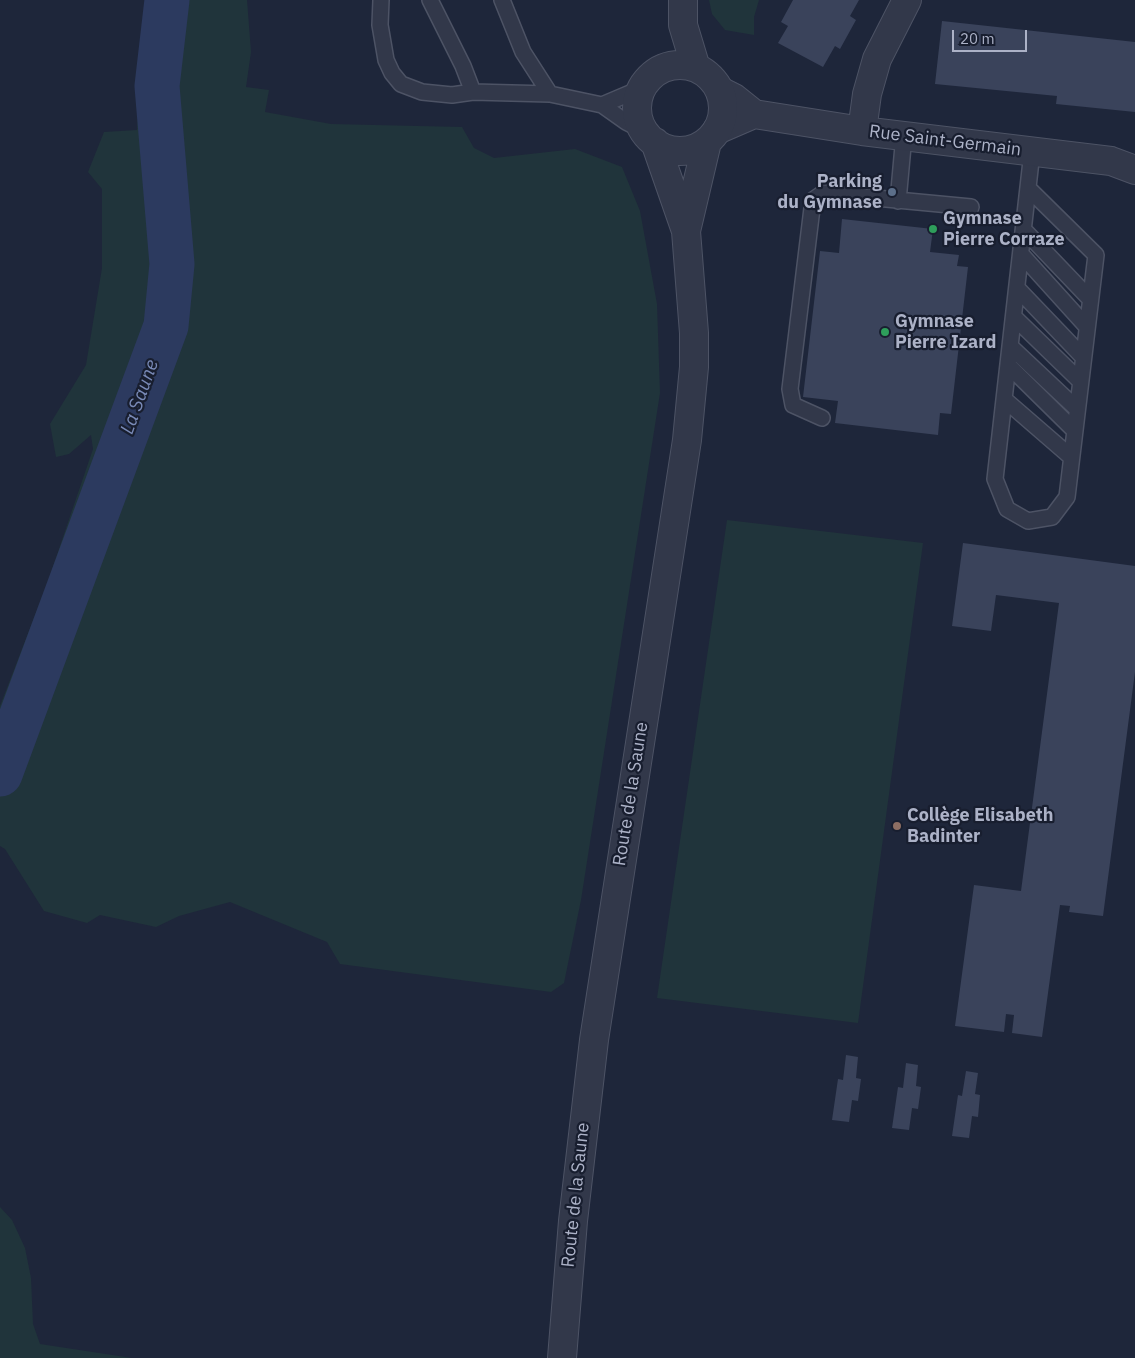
<!DOCTYPE html>
<meta charset="utf-8">
<style>
body{margin:0}
#map{position:relative;width:1135px;height:1358px;overflow:hidden;background:#1e263a;font-family:"IBM Plex Sans",sans-serif}
canvas{display:block}
.scale{position:absolute;left:952px;top:30px;width:75px;height:22px;box-sizing:border-box;border:2px solid #acb2c7;border-top:0;padding-left:6px;font-size:15px;line-height:18px;white-space:nowrap;color:#acb2c7;-webkit-text-stroke:4px #181e2f;paint-order:stroke}
</style>
<div id="map">
<canvas width="1135" height="1358"></canvas>
<div class="scale">20 m</div>
</div>
<script>
const ctx = document.querySelector('canvas').getContext('2d');
ctx.lineJoin = 'round';
function fill(path, color) {
  ctx.fillStyle = color;
  ctx.fill(path, 'evenodd');
}
function toPath(rows) {
  const path = new Path2D();
  for (const r of rows) {
    if (r.length === 3) {
      path.moveTo(r[0] + r[2], r[1]);
      path.arc(r[0], r[1], r[2], 0, 2 * Math.PI);
      continue;
    }
    path.moveTo(r[0], r[1]);
    for (let i = 2; i < r.length; i += 2) path.lineTo(r[i], r[i + 1]);
  }
  return path;
}
function trace(path, color, width, dash) {
  ctx.strokeStyle = color;
  ctx.lineWidth = width;
  ctx.lineCap = dash ? 'butt' : 'round';
  ctx.setLineDash(dash || []);
  ctx.stroke(path);
}
function label(font, color, halo, rows, align = 'center') {
  ctx.font = font + ' "IBM Plex Sans",sans-serif';
  ctx.lineWidth = 4.5;
  ctx.setLineDash([]);
  ctx.textBaseline = 'middle';
  ctx.strokeStyle = halo;
  ctx.fillStyle = color;
  for (const [text, x, y, turn = 0] of rows) {
    ctx.save();
    ctx.translate(x, y);
    ctx.rotate((+turn || 0) * Math.PI / 180);
    ctx.textAlign = isNaN(turn) ? turn : align;
    if (halo) ctx.strokeText(text, 0, 0);
    ctx.fillText(text, 0, 0);
    ctx.restore();
  }
}
fill(toPath([
 [145,0,247,0,251,52,246,87,269,90,265,112,331,124,462,127,474,148,494,158,575,149,622,167,640,211,657,304,660,393,581,900,564,983,551,992,340,964,327,942,230,902,179,916,156,927,100,915,87,923,44,911,5,849,0,846,0,706,47,584,93,449,91,435,69,454,56,457,50,424,86,365,102,268,102,189,88,172,104,132,137,130],
 [709,0,759,0,754,17,754,35,725,30,712,14],
 [727,520,923,543,858,1023,657,998],
 [0,1207,12,1220,25,1248,31,1278,33,1324,40,1344,132,1358,0,1358]
]), '#20343b');
trace(toPath([
 [0,774,166,326,172,264,157,86,167,0]
]), '#2c3a5f', 45);
fill(toPath([
 [793,0,859,0,850,16,856,20,840,49,835,46,823,67,778,43,788,26,781,22],
 [942,21,1135,42,1135,112,1056,104,1057,96,935,84],
 [842,219,933,229,930,252,959,255,957,266,968,267,951,414,940,413,938,435,835,423,838,401,803,397,820,251,839,253],
 [963,543,1135,566,1135,672,1103,916,1069,912,1070,906,1060,905,1042,1037,1012,1033,1014,1015,1006,1014,1004,1032,955,1026,974,885,1021,891,1059,603,996,595,991,631,952,626],
 [846,1055,858,1057,856,1078,861,1079,858,1101,852,1100,849,1122,832,1120,838,1079,843,1080],
 [906,1063,918,1065,916,1086,921,1087,918,1109,912,1108,909,1130,892,1128,898,1087,903,1088],
 [966,1071,978,1073,975,1094,980,1095,978,1117,972,1116,969,1138,952,1136,958,1095,962,1096]
]), '#3a435b');
const service = toPath([
 [381,0,380,25,386,60,392,73,401,84,422,92,452,95,473,92,550,94,602,105,626,122,644,131],
 [430,0,463,66,473,92],
 [502,0,523,52,550,94],
 [602,105,642,88],
 [1029,189,1096,255,1067,497,1052,517,1028,521,1007,509,995,479,1032,152],
 [898,201,904,135],
 [1024,230,1090,299],
 [1021,254,1087,327],
 [1017,288,1083,357],
 [1014,317,1080,381],
 [1010,346,1077,409],
 [1008,365,1075,431],
 [1004,399,1071,457],
 [822,418,793,405,790,389,813,200,823,193,971,207]
]);
const minor = toPath([
 [720,91,734,98,754,114,862,131,1111,161,1135,170],
 [717,130,754,114],
 [862,131,867,94,877,59,907,0]
]);
const tertiary = toPath([
 [683,0,683,25,696,68],
 [680,108,43],
 [655,142,686,231],
 [562,1358,573,1221,594,1040,687,440,694,367,694,333,686,231,707,142]
]);
trace(service, '#4d5365', 18);
trace(minor, '#4d5365', 30);
trace(tertiary, '#4d5365', 30);
trace(service, '#32384a', 15);
trace(minor, '#32384a', 28);
trace(tertiary, '#32384a', 28);
for (const [x, y, r, color] of [
 [892,192,5,"#5c6f8a"],
 [933,229,5,"#2e9e5b"],
 [885,332,5,"#2e9e5b"],
 [897,826,5,"#8d6e63"]
]) {
  const dot = new Path2D();
  dot.arc(x, y, r, 0, 2 * Math.PI);
  ctx.fillStyle = color;
  ctx.fill(dot);
  trace(dot, '#181e2f', 2);
}
label('18px', '#acb2c7', '#181e2f', [
 ["Rue Saint-Germain",945,141,7],
 ["Route de la Saune",631,794,-81],
 ["Route de la Saune",576,1195,-84]
]);
label('bold 18px', '#acb2c7', '#181e2f', [
 ["Parking",882,182,"right"],
 ["du Gymnase",882,203,"right"],
 ["Gymnase",943,219],
 ["Pierre Corraze",943,240],
 ["Gymnase",895,322],
 ["Pierre Izard",895,343],
 ["Collège Elisabeth",907,816],
 ["Badinter",907,837]
], 'left');
label('italic 19px', '#798ab7', '#181e2f', [
 ["La Saune",140,397,-70]
]);
</script>
